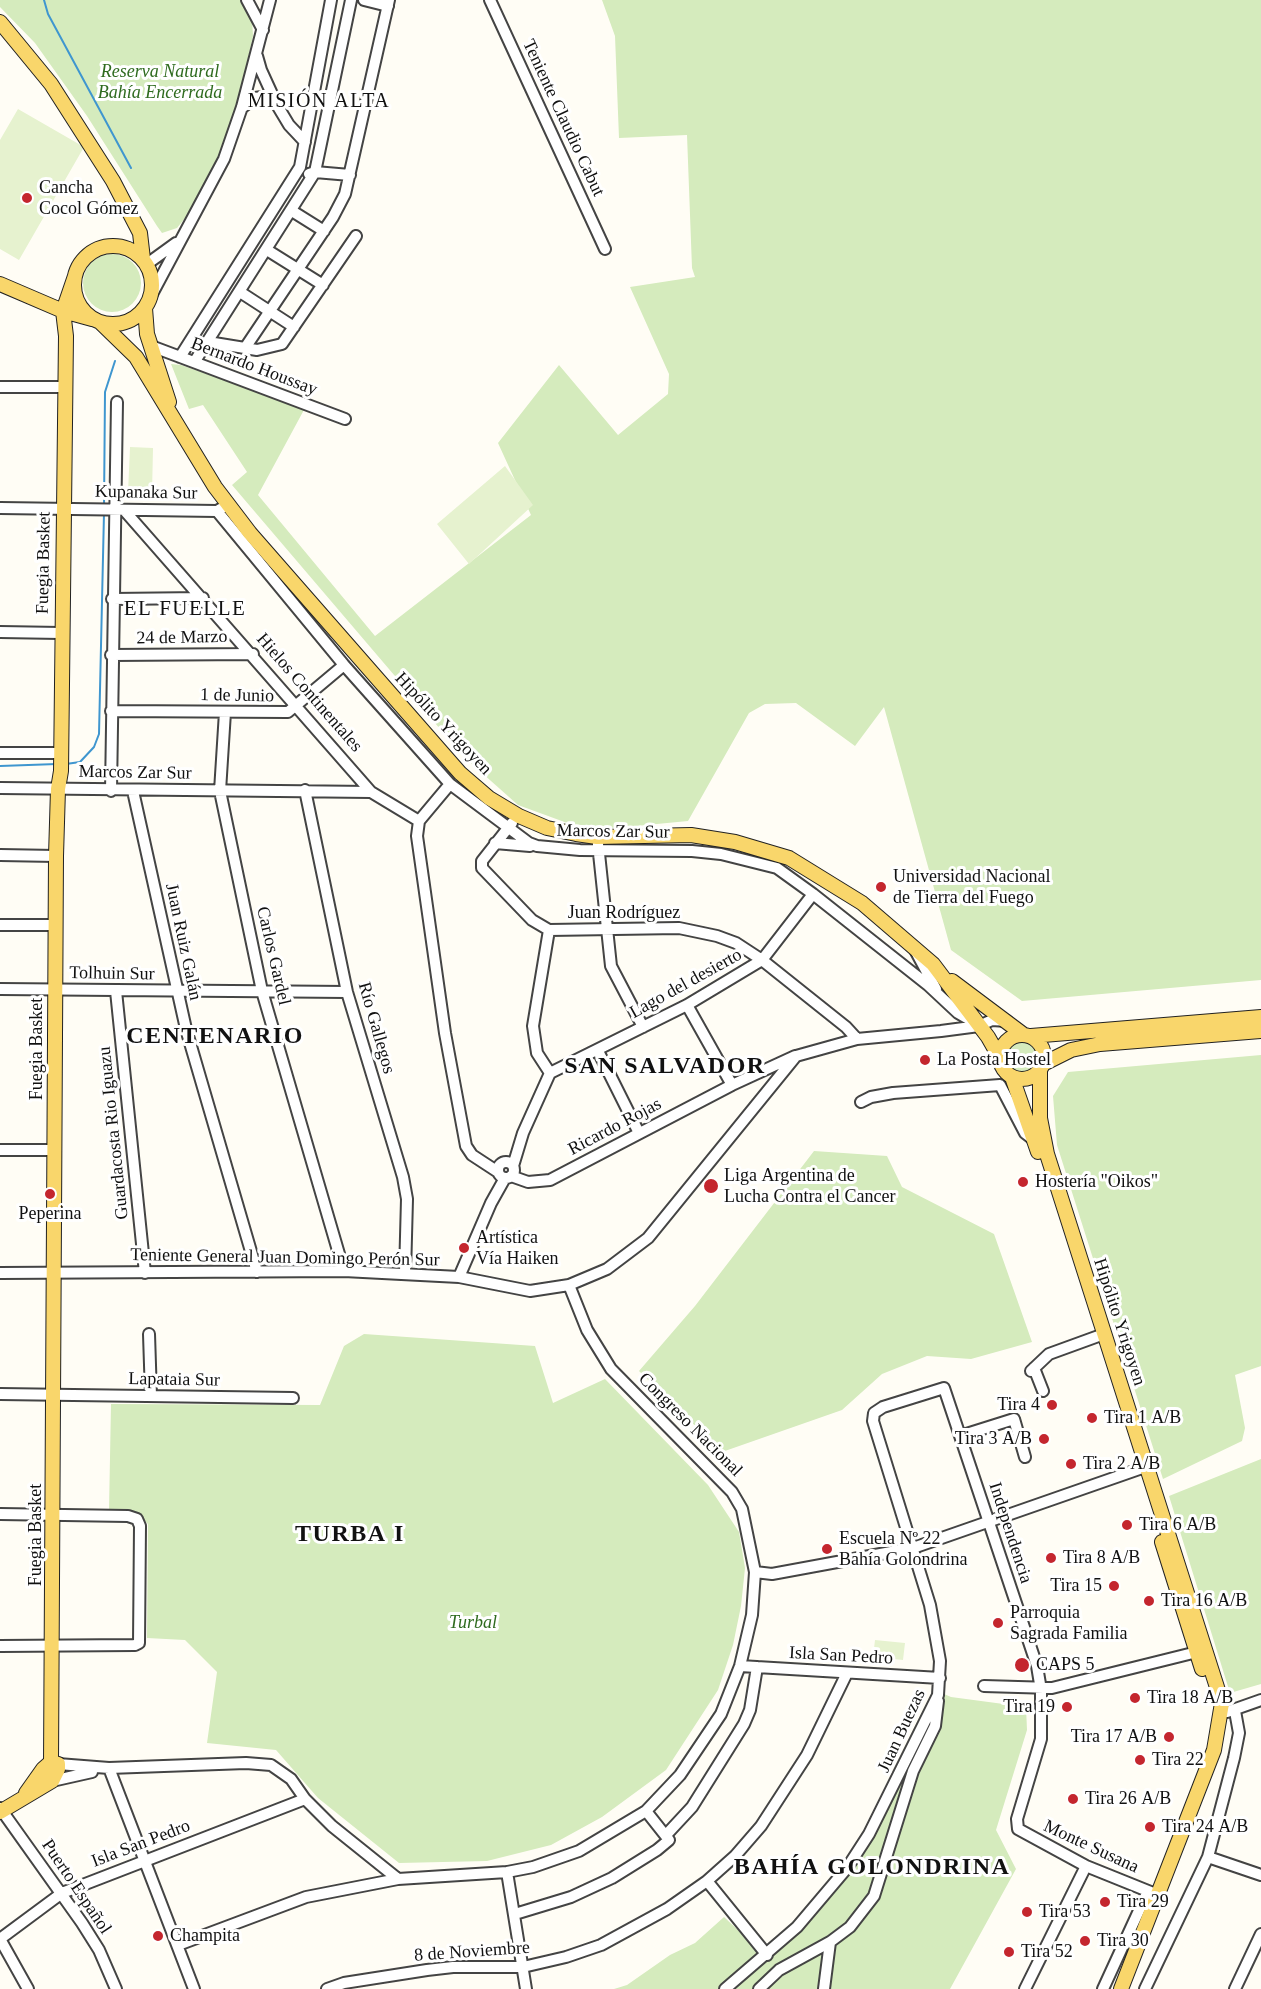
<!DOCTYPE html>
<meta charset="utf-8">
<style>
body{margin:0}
canvas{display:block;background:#fffdf5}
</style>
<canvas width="1261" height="1989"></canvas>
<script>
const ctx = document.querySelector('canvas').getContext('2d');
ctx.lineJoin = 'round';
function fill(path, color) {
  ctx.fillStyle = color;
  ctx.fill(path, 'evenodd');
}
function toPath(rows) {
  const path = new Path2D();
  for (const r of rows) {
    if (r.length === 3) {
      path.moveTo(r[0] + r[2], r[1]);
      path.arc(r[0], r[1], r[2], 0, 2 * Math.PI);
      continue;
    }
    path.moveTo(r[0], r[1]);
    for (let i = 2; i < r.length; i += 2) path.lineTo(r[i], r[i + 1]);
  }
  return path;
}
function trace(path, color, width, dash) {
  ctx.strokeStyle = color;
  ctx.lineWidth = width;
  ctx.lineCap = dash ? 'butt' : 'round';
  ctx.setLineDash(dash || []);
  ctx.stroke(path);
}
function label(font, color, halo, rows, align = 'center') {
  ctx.font = font + ' Georgia,serif';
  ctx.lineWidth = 6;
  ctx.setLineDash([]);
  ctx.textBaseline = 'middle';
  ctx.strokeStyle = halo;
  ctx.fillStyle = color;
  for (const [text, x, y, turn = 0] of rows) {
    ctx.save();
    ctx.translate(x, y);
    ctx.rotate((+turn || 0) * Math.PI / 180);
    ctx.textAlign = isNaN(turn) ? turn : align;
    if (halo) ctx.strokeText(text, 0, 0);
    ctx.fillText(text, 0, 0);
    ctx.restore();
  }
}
fill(toPath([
 [0,0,243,0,252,20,253,36,237,106,215,166,190,212,177,228,162,233,157,226,87,116,35,43,0,7],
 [602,0,1261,0,1261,980,1022,1001,951,950,884,707,855,746,796,703,765,704,749,713,688,821,615,828,570,824,518,805,464,757,232,485,247,472,203,405,189,409,171,364,181,365,305,408,258,495,375,636,531,515,498,443,559,365,618,435,668,394,669,374,630,287,695,277,692,268,687,135,619,138,615,36],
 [112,283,29],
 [1021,1057,17],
 [1261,1055,1261,1366,1235,1375,1245,1428,1242,1441,1163,1479,1057,1145,1053,1096,1068,1072],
 [814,1151,887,1156,902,1187,994,1234,1032,1342,971,1359,927,1356,882,1374,842,1410,722,1452,639,1371,695,1306],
 [364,1334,535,1346,553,1403,605,1379,708,1485,739,1532,745,1568,741,1606,733,1645,718,1690,666,1770,602,1817,551,1845,487,1861,399,1863,318,1798,276,1750,207,1743,217,1672,185,1640,147,1638,148,1524,137,1513,109,1511,111,1404,320,1405,344,1346],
 [1261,1459,1261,1684,1230,1693,1169,1496],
 [937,1691,951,1697,1026,1707,1027,1730,996,1830,1016,1869,950,1989,614,1989,627,1985,670,1955,695,1943,724,1917,767,1957,870,1835]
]), '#d5ebbd');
fill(toPath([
 [18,109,84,147,19,260,0,249,0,140],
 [130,447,153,448,152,494,128,493],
 [505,466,533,505,469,564,437,524],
 [875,1640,905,1643,903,1660,873,1657]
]), '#e6f2cf');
trace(toPath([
 [44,0,48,14,131,168],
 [104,507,105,392,115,361],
 [66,764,80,762,94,747,99,734,104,513],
 [0,766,57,764]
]), '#3f96cf', 2);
const minor = toPath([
 [247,0,263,30],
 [364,0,388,6],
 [490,0,605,249],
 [257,56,261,70,277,105,289,125,305,142],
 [243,107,255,98,262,97,276,104],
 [309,174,315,172,350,175],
 [292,211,324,231],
 [267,250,323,285],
 [147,264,176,243],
 [240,292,294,327],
 [151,296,224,159,242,107,270,0],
 [208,342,257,350,282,344,356,236],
 [151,346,345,419],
 [245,348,333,217,345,194,389,0],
 [180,357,300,167,331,0],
 [195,361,315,172,351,0],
 [0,387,65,387],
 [0,508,217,511,222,508],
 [124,510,371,792],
 [217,511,344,665,450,784,529,843,537,846,580,850,692,851,721,854,777,868,813,894,928,985,958,1013,977,1024],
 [112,599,203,598],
 [0,632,61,633],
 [111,655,253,654],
 [111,711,288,712,344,665],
 [225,712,220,791,262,991,344,1271],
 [0,753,60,753],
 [0,788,371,792,419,821],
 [305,790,347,992,403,1177,407,1199,405,1274],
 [111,791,117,402],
 [133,791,186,1029,257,1272],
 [419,821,417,836,445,1033,466,1146,472,1155,498,1172],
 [419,821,450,784],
 [512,823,482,861,482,868,532,920,549,930,679,928,717,936,736,943,762,960,846,1027,857,1039],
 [495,843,530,846],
 [598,844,611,966,643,1027],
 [0,855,56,856],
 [0,925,56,925],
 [915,950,936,989],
 [0,989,347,992],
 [116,991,145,1273],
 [687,1005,732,1085],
 [598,1051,639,1133],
 [550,1073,687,1005,762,960,813,894],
 [861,1102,871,1097,893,1093,1000,1085,1025,1133,1034,1140],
 [0,1150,55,1150],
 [506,1170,8],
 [513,1166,523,1133,550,1073,537,1053,533,1026,549,930],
 [511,1176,528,1182,550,1180,732,1085,795,1056],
 [0,1273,344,1271,459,1277,530,1291,569,1285,607,1269,648,1238,796,1056,857,1039,941,1031,979,1026,992,1020,1007,1021],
 [459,1277,491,1203,505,1178],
 [149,1334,151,1396],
 [1034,1368,1043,1391],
 [1031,1371,1049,1354,1104,1334],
 [0,1394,293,1398],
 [960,1436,1014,1419,1025,1457],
 [0,1514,128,1516,137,1519,140,1526,139,1643,135,1645,0,1646],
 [755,1572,772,1574,913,1548,1148,1466],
 [740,1666,940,1678],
 [984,1686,1052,1688,1197,1652],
 [1227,1712,1261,1700],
 [58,1764,109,1768,246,1763,271,1765,291,1779,305,1799,332,1826,398,1879],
 [109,1768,194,1989],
 [52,1781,92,1772],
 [0,1808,82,1923,99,1950,116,1989],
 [666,1835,692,1807,744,1724,750,1710,757,1667],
 [1208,1857,1261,1875],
 [507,1872,526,1989],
 [707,1881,767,1955],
 [515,1914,571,1897,612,1878,657,1850,669,1840,646,1811],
 [0,1939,62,1893,305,1799],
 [0,1939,28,1989],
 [178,1945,306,1897,398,1879,507,1872,533,1867,579,1851,646,1811,680,1775,721,1714,740,1666,752,1615,755,1572,742,1509,732,1492,611,1369,587,1330,569,1285],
 [327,1989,344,1983,427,1970,453,1967,523,1967,566,1957,601,1945,667,1909,707,1881,735,1856,761,1826,807,1755,847,1673],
 [725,1989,797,1927,847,1868,869,1834,938,1695,940,1661,930,1605,873,1421,874,1413,883,1407,944,1388,1037,1666,1041,1690,1041,1739,1017,1819,1018,1829,1086,1866,1153,1893],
 [759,1989,779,1970,830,1942,850,1927,874,1896,913,1771,935,1726,938,1701],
 [824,1989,830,1942],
 [1025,1989,1086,1866],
 [1103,1989,1148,1891],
 [1145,1989,1208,1857,1234,1758,1239,1733,1235,1711],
 [1235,1989,1261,1934]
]);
const major = toPath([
 [0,22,51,84,113,181,140,233,143,259],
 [113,285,39],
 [0,284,63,311,92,319],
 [145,308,147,334,169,402],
 [100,322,136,357,215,487,250,533,460,773,489,798,519,816,547,828,576,834,597,837,691,835,735,842,789,858,862,903,933,964,988,1037,1000,1058],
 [952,981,1024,1035],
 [1022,1057,22],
 [1031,1036,1261,1017],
 [1043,1064,1071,1050,1100,1044,1261,1031],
 [1040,1070,1040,1118,1047,1154,1222,1703,1214,1750,1121,1989],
 [1012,1077,1038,1152],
 [1162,1542,1202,1669],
 [51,1762,56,856,58,789,61,771,66,336,63,311,75,276],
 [26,1793,43,1769,51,1762],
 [0,1812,52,1781,58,1769,58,1764,51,1762]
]);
trace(minor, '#444', 14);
trace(major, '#222', 16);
trace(minor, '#fff', 10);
trace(major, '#f9d66b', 14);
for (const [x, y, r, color] of [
 [27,198,6,"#c4262e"],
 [881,887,6,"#c4262e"],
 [925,1060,6,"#c4262e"],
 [1023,1182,6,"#c4262e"],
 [711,1186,8,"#c4262e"],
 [50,1194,6,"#c4262e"],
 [464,1248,6,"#c4262e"],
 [1052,1405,6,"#c4262e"],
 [1092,1418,6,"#c4262e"],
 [1044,1439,6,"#c4262e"],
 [1071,1464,6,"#c4262e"],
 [1127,1525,6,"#c4262e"],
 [827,1549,6,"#c4262e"],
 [1051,1558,6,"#c4262e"],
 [1114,1586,6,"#c4262e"],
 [1149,1601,6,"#c4262e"],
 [998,1623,6,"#c4262e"],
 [1022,1665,8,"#c4262e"],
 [1135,1698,6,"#c4262e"],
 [1067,1707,6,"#c4262e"],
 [1169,1737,6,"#c4262e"],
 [1140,1760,6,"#c4262e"],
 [1073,1799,6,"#c4262e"],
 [1150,1827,6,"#c4262e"],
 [1105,1902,6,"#c4262e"],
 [1027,1912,6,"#c4262e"],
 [158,1936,6,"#c4262e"],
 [1085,1941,6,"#c4262e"],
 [1009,1952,6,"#c4262e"]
]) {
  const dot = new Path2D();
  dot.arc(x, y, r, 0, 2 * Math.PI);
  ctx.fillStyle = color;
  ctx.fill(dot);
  trace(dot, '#fff', 2);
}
label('italic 18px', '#2f6b1f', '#fff', [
 ["Reserva Natural",160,72],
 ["Bahía Encerrada",160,93],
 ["Turbal",473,1623]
]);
label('18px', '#111', '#fff', [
 ["Teniente Claudio Cabut",563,118,65],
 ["Bernardo Houssay",254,367,21],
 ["Kupanaka Sur",146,493,1],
 ["Fuegia Basket",44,563,-89],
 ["24 de Marzo",182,638,-1],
 ["Hielos Continentales",309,693,49],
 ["1 de Junio",237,696,1],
 ["Hipólito Yrigoyen",443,724,47],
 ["Marcos Zar Sur",135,773,1],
 ["Marcos Zar Sur",613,832,1],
 ["Juan Rodríguez",624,913],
 ["Juan Ruiz Galán",183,942,78],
 ["Carlos Gardel",273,956,77],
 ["Tolhuin Sur",112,974,1],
 ["Lago del desierto",686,984,-29],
 ["Río Gallegos",376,1028,74],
 ["Fuegia Basket",37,1049,-90],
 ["Ricardo Rojas",615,1127,-28],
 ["Guardacosta Rio Iguazu",114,1133,-96],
 ["Teniente General Juan Domingo Perón Sur",285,1258,1],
 ["Hipólito Yrigoyen",1119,1322,72],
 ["Lapataia Sur",174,1380,1],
 ["Congreso Nacional",690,1425,45],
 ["Independencia",1010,1533,72],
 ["Fuegia Basket",36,1535,-90],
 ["Isla San Pedro",841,1656,3],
 ["Juan Buezas",902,1731,-65],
 ["Isla San Pedro",141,1844,-21],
 ["Monte Susana",1091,1847,25],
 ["Puerto Español",76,1887,56],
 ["8 de Noviembre",472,1952,-4]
]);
label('18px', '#111', '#fff', [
 ["Cancha",39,188],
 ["Cocol Gómez",39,209],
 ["Universidad Nacional",893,877],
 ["de Tierra del Fuego",893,898],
 ["La Posta Hostel",937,1060],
 ["Liga Argentina de",724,1176],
 ["Lucha Contra el Cancer",724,1197],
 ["Hostería \"Oikos\"",1035,1182],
 ["Peperina",50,1214,"center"],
 ["Artística",476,1238],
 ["Vía Haiken",476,1259],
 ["Tira 4",1040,1405,"right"],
 ["Tira 1 A/B",1104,1418],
 ["Tira 3 A/B",1032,1439,"right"],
 ["Tira 2 A/B",1083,1464],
 ["Tira 6 A/B",1139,1525],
 ["Escuela Nº 22",839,1539],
 ["Bahía Golondrina",839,1560],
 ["Tira 8 A/B",1063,1558],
 ["Tira 15",1102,1586,"right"],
 ["Tira 16 A/B",1161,1601],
 ["Parroquia",1010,1613],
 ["Sagrada Familia",1010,1634],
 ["CAPS 5",1036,1665],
 ["Tira 18 A/B",1147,1698],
 ["Tira 19",1055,1707,"right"],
 ["Tira 17 A/B",1157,1737,"right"],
 ["Tira 22",1152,1760],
 ["Tira 26 A/B",1085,1799],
 ["Tira 24 A/B",1162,1827],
 ["Tira 29",1117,1902],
 ["Tira 53",1039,1912],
 ["Champita",170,1936],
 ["Tira 30",1097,1941],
 ["Tira 52",1021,1952]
], 'left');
ctx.letterSpacing = '1.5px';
label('20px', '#111', '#fff', [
 ["MISIÓN ALTA",319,102]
]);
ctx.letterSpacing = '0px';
ctx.letterSpacing = '1.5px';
label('21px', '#111', '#fff', [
 ["EL FUELLE",185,609]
]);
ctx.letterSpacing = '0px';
ctx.letterSpacing = '1.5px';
label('bold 24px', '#111', '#fff', [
 ["CENTENARIO",215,1037],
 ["SAN SALVADOR",665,1067],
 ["TURBA I",350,1535],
 ["BAHÍA GOLONDRINA",872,1868]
]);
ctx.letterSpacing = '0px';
</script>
